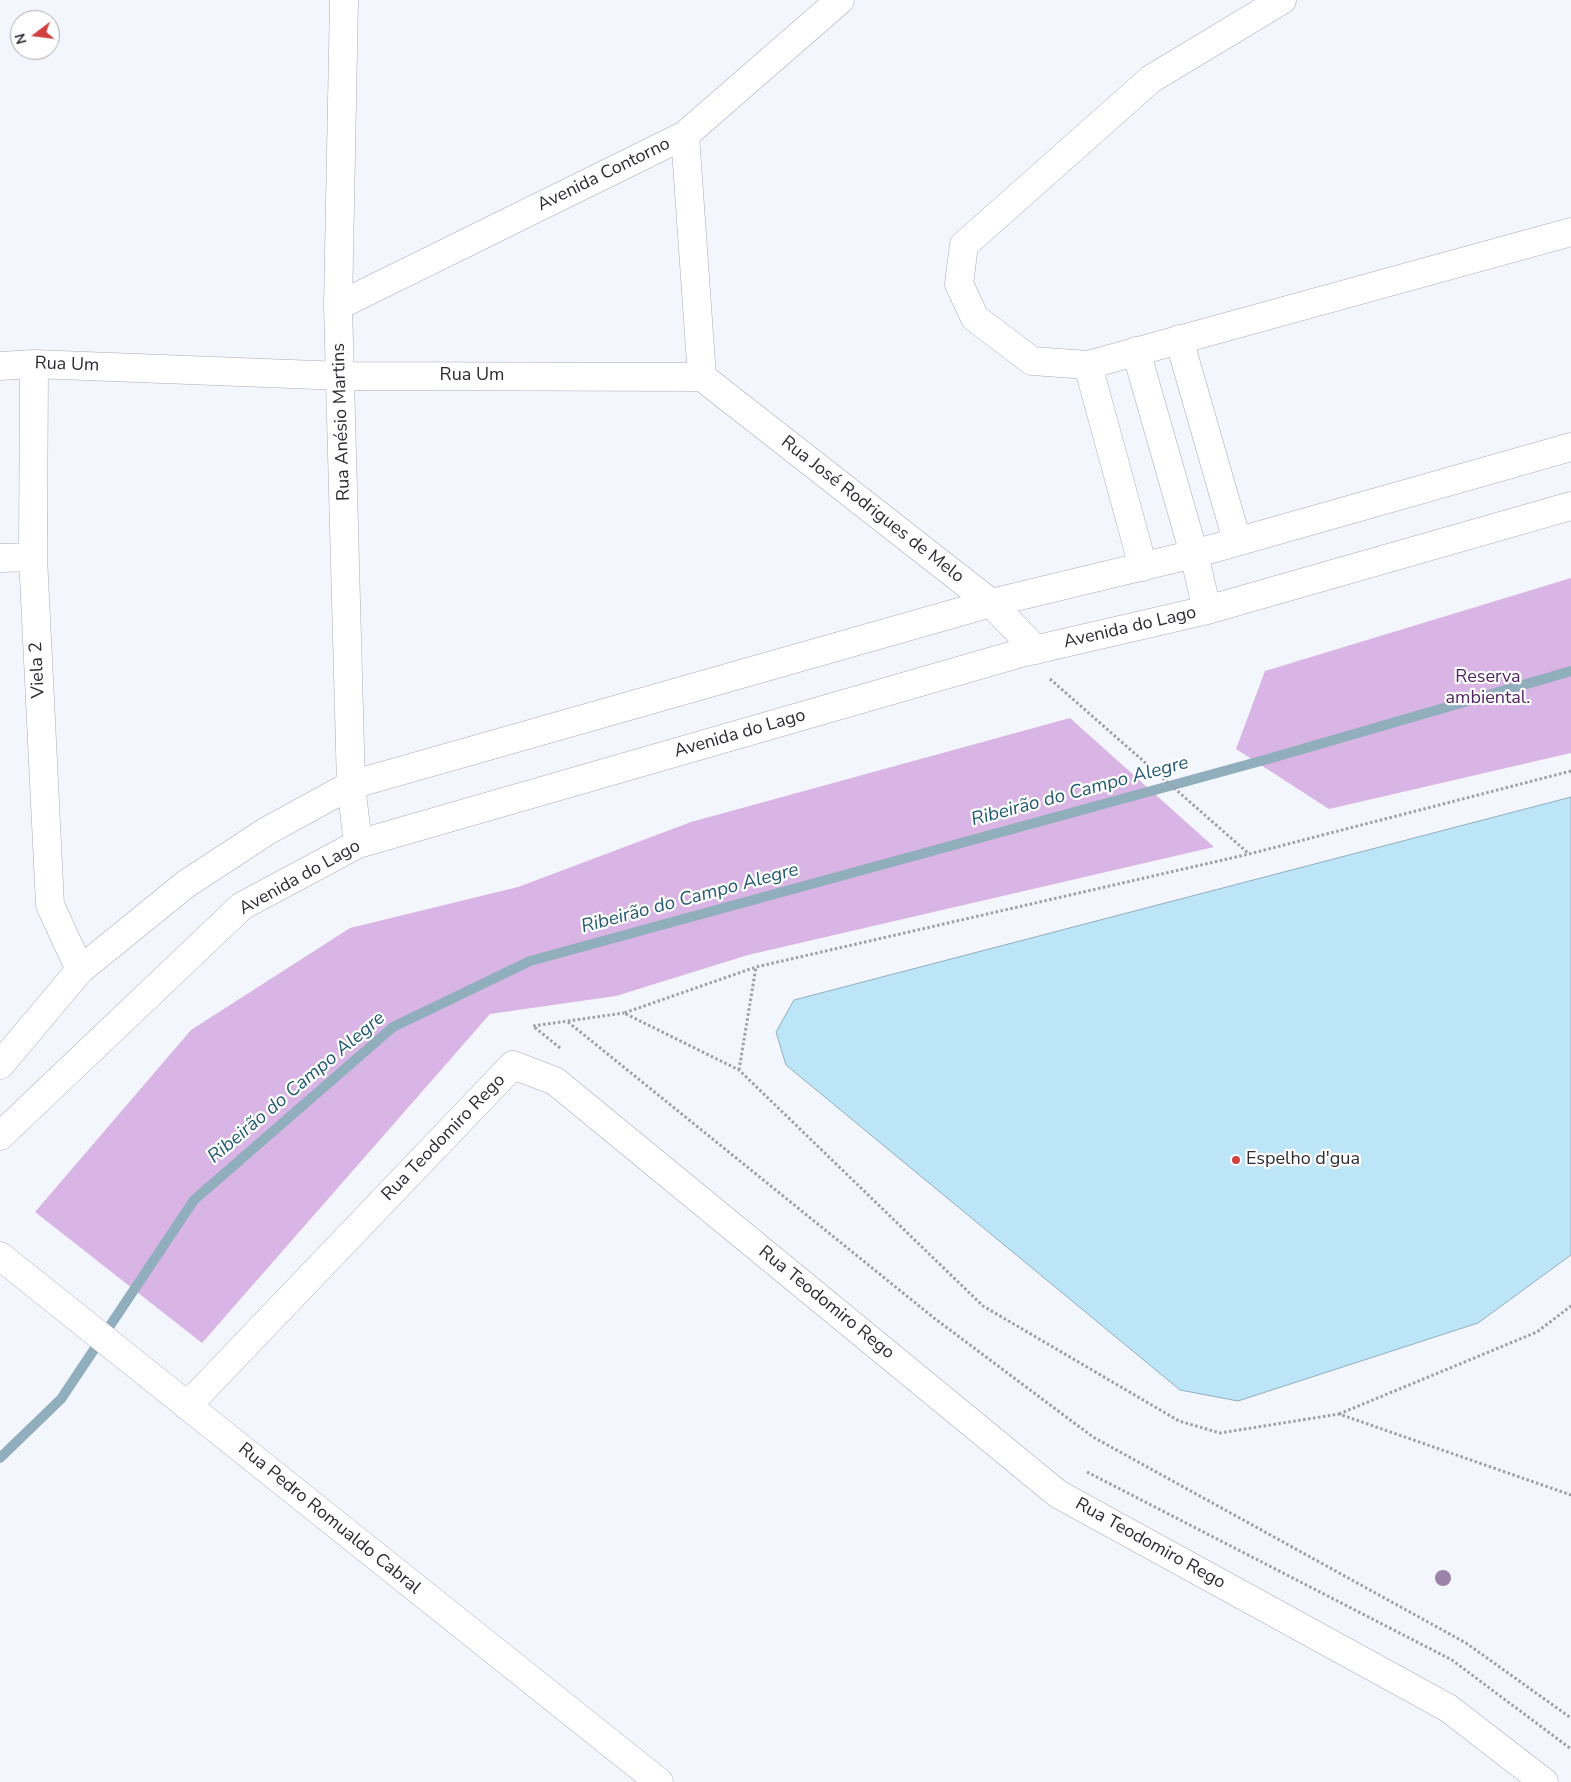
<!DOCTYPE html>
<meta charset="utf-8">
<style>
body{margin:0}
#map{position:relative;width:1571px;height:1782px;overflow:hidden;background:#f4f6fe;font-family:"Nunito Sans",sans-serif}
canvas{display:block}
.north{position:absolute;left:10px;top:10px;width:50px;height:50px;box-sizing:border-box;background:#fff;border:1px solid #ababad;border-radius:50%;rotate:255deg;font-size:14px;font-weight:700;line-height:20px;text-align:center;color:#2c2d32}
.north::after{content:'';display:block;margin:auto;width:18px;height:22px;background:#d0413f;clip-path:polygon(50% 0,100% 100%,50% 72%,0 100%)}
</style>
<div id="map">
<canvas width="1571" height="1782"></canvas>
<div class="north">N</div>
</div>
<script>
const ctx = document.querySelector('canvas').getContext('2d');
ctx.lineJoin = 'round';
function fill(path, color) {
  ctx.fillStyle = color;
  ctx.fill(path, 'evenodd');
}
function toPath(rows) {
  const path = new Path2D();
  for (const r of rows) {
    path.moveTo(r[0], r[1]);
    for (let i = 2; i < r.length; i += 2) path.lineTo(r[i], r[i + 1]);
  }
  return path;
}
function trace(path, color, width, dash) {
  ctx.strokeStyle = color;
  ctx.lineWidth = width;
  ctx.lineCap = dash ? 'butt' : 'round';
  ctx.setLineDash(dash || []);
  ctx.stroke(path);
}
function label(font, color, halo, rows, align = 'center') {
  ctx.font = font + ' "Nunito Sans",sans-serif';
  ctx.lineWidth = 4.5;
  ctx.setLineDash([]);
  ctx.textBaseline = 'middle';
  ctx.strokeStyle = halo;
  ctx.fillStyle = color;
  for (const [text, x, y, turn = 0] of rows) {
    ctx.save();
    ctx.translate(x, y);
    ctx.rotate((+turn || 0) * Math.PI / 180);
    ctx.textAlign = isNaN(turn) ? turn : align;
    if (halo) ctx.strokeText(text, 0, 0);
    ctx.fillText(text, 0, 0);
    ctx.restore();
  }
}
fill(toPath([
 [1571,578,1571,753,1329,809,1236,749,1265,671],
 [1070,718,1214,847,748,955,616,996,490,1014,202,1343,35,1212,191,1030,350,928,518,887,691,822]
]), '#d9b5e5');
const water = toPath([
 [1571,797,1571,1255,1478,1323,1238,1401,1180,1390,786,1065,776,1032,794,1000,1571,797]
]);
fill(water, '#bce5f8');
trace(water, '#91aebd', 1);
trace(toPath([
 [0,1458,61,1399,194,1200,393,1027,530,961,1268,759,1571,671]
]), '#91aebd', 10);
const minor = toPath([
 [344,0,338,306,351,785,358,844],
 [1282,0,1151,79,964,245,959,284,975,318,1032,361,1088,365,1571,232],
 [685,135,702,377],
 [338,306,685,135,840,0],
 [1179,339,1237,541],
 [1136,351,1194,554,1207,610],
 [34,364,33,557,50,905,80,970],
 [1088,365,1143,567],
 [0,366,34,364,342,376,702,377],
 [702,377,991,603,1036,650],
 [0,558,33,557],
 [0,1065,80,970,186,884,267,831,351,785,991,603,1194,554,1571,447],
 [0,1136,242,906,358,844,1021,653,1207,610,1571,506],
 [0,1256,659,1782],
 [187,1406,513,1065,555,1081,1058,1494,1448,1708,1544,1782]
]);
trace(minor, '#a8acb7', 29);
trace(toPath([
 [1050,679,1248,853],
 [1571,771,1249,854,756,967,624,1013,739,1070,983,1306,1179,1421,1220,1433,1339,1414,1571,1495],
 [568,1022,934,1318,1093,1437,1466,1643,1571,1718],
 [560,1048,533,1026,624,1013],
 [739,1070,756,967],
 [1339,1414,1537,1332,1571,1306],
 [1087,1472,1452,1660,1571,1749]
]), '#9ea0a7', 3, [2.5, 2.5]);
trace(minor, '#fff', 28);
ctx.fillStyle = '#9b82a8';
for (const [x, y] of [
 [1443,1578]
]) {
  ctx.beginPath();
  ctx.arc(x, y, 8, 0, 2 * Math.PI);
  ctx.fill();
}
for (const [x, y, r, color] of [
 [1236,1160,5,"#d0413f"]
]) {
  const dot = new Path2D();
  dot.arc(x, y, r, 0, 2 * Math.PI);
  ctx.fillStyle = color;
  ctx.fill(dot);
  trace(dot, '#fff', 2);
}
label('18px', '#2c2d32', '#fff', [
 ["Avenida Contorno",604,175,-26],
 ["Rua Um",67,365,2],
 ["Rua Um",472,376],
 ["Rua Anésio Martins",342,422,-92],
 ["Rua José Rodrigues de Melo",872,510,38],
 ["Avenida do Lago",1130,628,-13],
 ["Viela 2",38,670,-93],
 ["Avenida do Lago",740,734,-16],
 ["Avenida do Lago",300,878,-29],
 ["Rua Teodomiro Rego",444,1138,-46],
 ["Rua Teodomiro Rego",826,1303,39],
 ["Rua Pedro Romualdo Cabral",329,1519,39],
 ["Rua Teodomiro Rego",1150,1544,29]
]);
label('18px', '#532461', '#fff', [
 ["Reserva",1488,678],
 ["ambiental.",1488,699]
]);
label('18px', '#2c2d32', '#fff', [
 ["Espelho d'gua",1246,1160]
], 'left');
label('italic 19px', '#245b71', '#fff', [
 ["Ribeirão do Campo Alegre",1080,792,-15],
 ["Ribeirão do Campo Alegre",690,899,-15],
 ["Ribeirão do Campo Alegre",297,1088,-40]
]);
</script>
